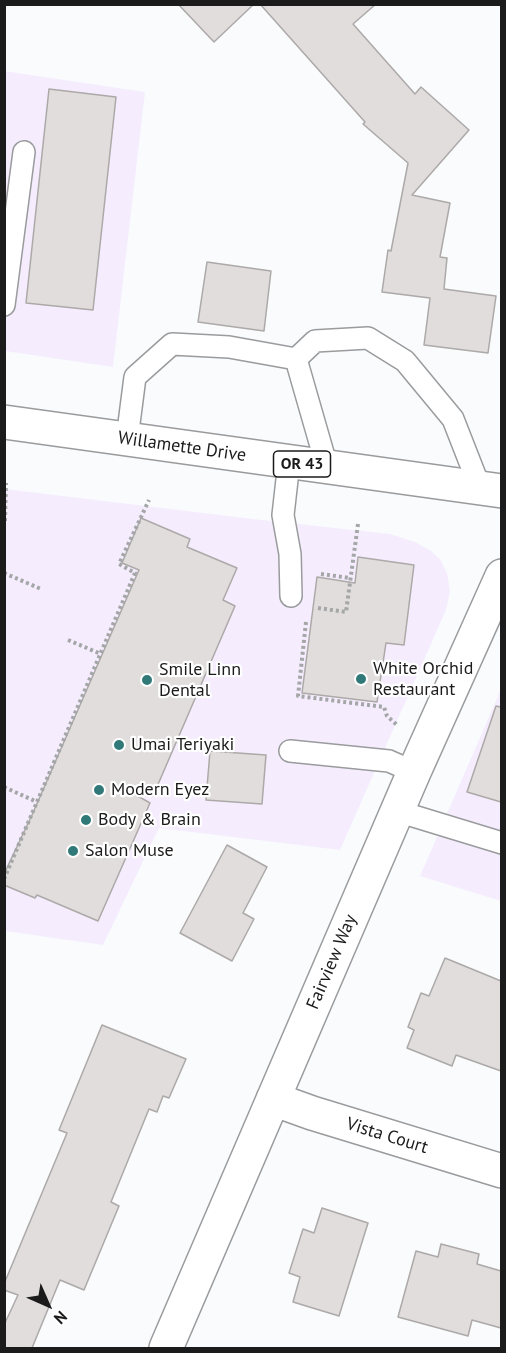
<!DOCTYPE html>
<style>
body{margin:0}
#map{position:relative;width:506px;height:1353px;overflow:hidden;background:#f9fbfd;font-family:"PT Sans",sans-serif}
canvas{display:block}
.frame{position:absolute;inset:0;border:6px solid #1b1b1c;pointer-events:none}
.north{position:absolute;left:18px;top:1275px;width:60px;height:60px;-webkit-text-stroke:4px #fff;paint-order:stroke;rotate:135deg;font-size:16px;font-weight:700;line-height:24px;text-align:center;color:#1b1b1c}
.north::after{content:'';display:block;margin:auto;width:21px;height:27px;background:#1b1b1c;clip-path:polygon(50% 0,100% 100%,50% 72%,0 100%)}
</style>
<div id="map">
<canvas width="506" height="1353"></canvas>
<div class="frame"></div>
<div class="north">N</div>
</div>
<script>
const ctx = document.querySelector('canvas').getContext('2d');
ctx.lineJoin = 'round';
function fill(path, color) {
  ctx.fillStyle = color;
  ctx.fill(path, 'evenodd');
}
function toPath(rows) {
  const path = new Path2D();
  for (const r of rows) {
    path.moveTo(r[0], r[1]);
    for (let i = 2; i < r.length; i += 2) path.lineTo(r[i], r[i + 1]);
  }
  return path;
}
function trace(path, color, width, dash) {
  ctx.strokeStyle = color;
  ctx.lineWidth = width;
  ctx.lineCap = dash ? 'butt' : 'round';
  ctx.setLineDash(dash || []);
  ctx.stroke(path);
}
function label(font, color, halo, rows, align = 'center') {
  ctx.font = font + ' "PT Sans",sans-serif';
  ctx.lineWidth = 4.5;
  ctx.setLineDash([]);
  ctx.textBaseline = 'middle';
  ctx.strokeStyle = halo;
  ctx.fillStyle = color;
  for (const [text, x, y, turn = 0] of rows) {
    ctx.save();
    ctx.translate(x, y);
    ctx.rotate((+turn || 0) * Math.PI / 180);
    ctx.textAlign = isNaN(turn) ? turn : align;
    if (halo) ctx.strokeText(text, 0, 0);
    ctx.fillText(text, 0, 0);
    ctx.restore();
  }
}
fill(toPath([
 [4,71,145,92,113,367,5,351],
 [5,489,253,519,390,534,415,542,431,551,440,559,447,573,450,591,446,610,340,850,159,828,103,945,5,931],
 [501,689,501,901,420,876]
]), '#f5edfe');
const building = toPath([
 [178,4,254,4,214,42,178,4],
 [260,4,376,4,353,24,415,94,421,87,469,130,412,195,450,203,440,257,447,258,444,289,496,296,488,353,424,345,430,298,382,292,388,250,391,251,408,163,363,124,365,122,260,4],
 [49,89,116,97,93,310,26,303,49,89],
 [207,262,271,271,264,331,198,322,207,262],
 [141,518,190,539,187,547,237,568,223,600,235,606,153,796,136,795,150,803,98,921,37,895,35,898,4,885,4,874,32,815,139,570,122,563,141,518],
 [358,557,414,565,404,645,386,643,377,702,302,693,317,577,355,583,358,557],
 [496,706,501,707,501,802,467,792,496,706],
 [210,751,266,755,262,804,206,800,210,751],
 [227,845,267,867,243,913,254,919,232,961,180,933,227,845],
 [445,958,501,981,501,1071,456,1055,452,1066,407,1048,414,1030,408,1027,421,993,429,996,445,958],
 [102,1025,186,1059,169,1098,163,1096,157,1112,149,1109,111,1202,119,1206,84,1290,60,1280,32,1348,4,1348,4,1325,18,1295,4,1290,4,1284,67,1133,59,1130,102,1025],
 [322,1208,368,1223,339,1316,293,1302,300,1277,289,1273,303,1229,314,1233,322,1208],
 [441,1244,479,1254,477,1264,501,1271,501,1328,472,1320,468,1336,398,1317,416,1251,438,1257,441,1244]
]);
fill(building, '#e0dddc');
trace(building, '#aca9a8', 1.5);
const service = toPath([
 [4,305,24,152],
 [127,439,135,377,172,344,229,347,296,359],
 [289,462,283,515,290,554,291,596],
 [327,467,296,359,315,341,368,338,405,361,453,419,480,488],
 [290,751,389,761,414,772],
 [397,811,502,843]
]);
const minor = toPath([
 [273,1099,312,1113,502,1171],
 [166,1348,414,772,502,576]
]);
const primary = toPath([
 [4,422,502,491]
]);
trace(service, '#9a9b9d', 24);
trace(minor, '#9a9b9d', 36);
trace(primary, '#9a9b9d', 36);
trace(toPath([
 [5,521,6,483],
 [4,573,41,589],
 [321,574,350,578],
 [318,608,346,612,358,524],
 [306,622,298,696,384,707,387,716,397,725],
 [68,640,101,654],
 [4,787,37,802],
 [4,879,135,573,119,564,149,500]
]), '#a4a6a7', 4, [3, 3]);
trace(service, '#fff', 21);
trace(minor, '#fff', 33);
trace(primary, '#fff', 33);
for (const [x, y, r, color] of [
 [361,679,6,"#307978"],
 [147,680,6,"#307978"],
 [119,745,6,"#307978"],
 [99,790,6,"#307978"],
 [86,820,6,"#307978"],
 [73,851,6,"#307978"]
]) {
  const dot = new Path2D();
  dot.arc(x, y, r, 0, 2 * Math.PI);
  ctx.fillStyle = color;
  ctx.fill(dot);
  trace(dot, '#fff', 2);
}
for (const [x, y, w] of [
 [302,464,57]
]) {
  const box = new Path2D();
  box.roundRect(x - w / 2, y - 13, w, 26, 4.5);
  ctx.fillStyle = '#fff';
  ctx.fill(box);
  trace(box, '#1b1b1c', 1.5);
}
label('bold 16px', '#1b1b1c', null, [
 ["OR 43",302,464]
]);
label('18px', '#1b1b1c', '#fff', [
 ["Willamette Drive",182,447,8],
 ["Fairview Way",332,962,-67],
 ["Vista Court",387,1136,17]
]);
label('18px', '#1b1b1c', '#fff', [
 ["White Orchid",373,669],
 ["Restaurant",373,690],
 ["Smile Linn",159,670],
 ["Dental",159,691],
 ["Umai Teriyaki",131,745],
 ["Modern Eyez",111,790],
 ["Body & Brain",98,820],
 ["Salon Muse",85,851]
], 'left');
</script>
